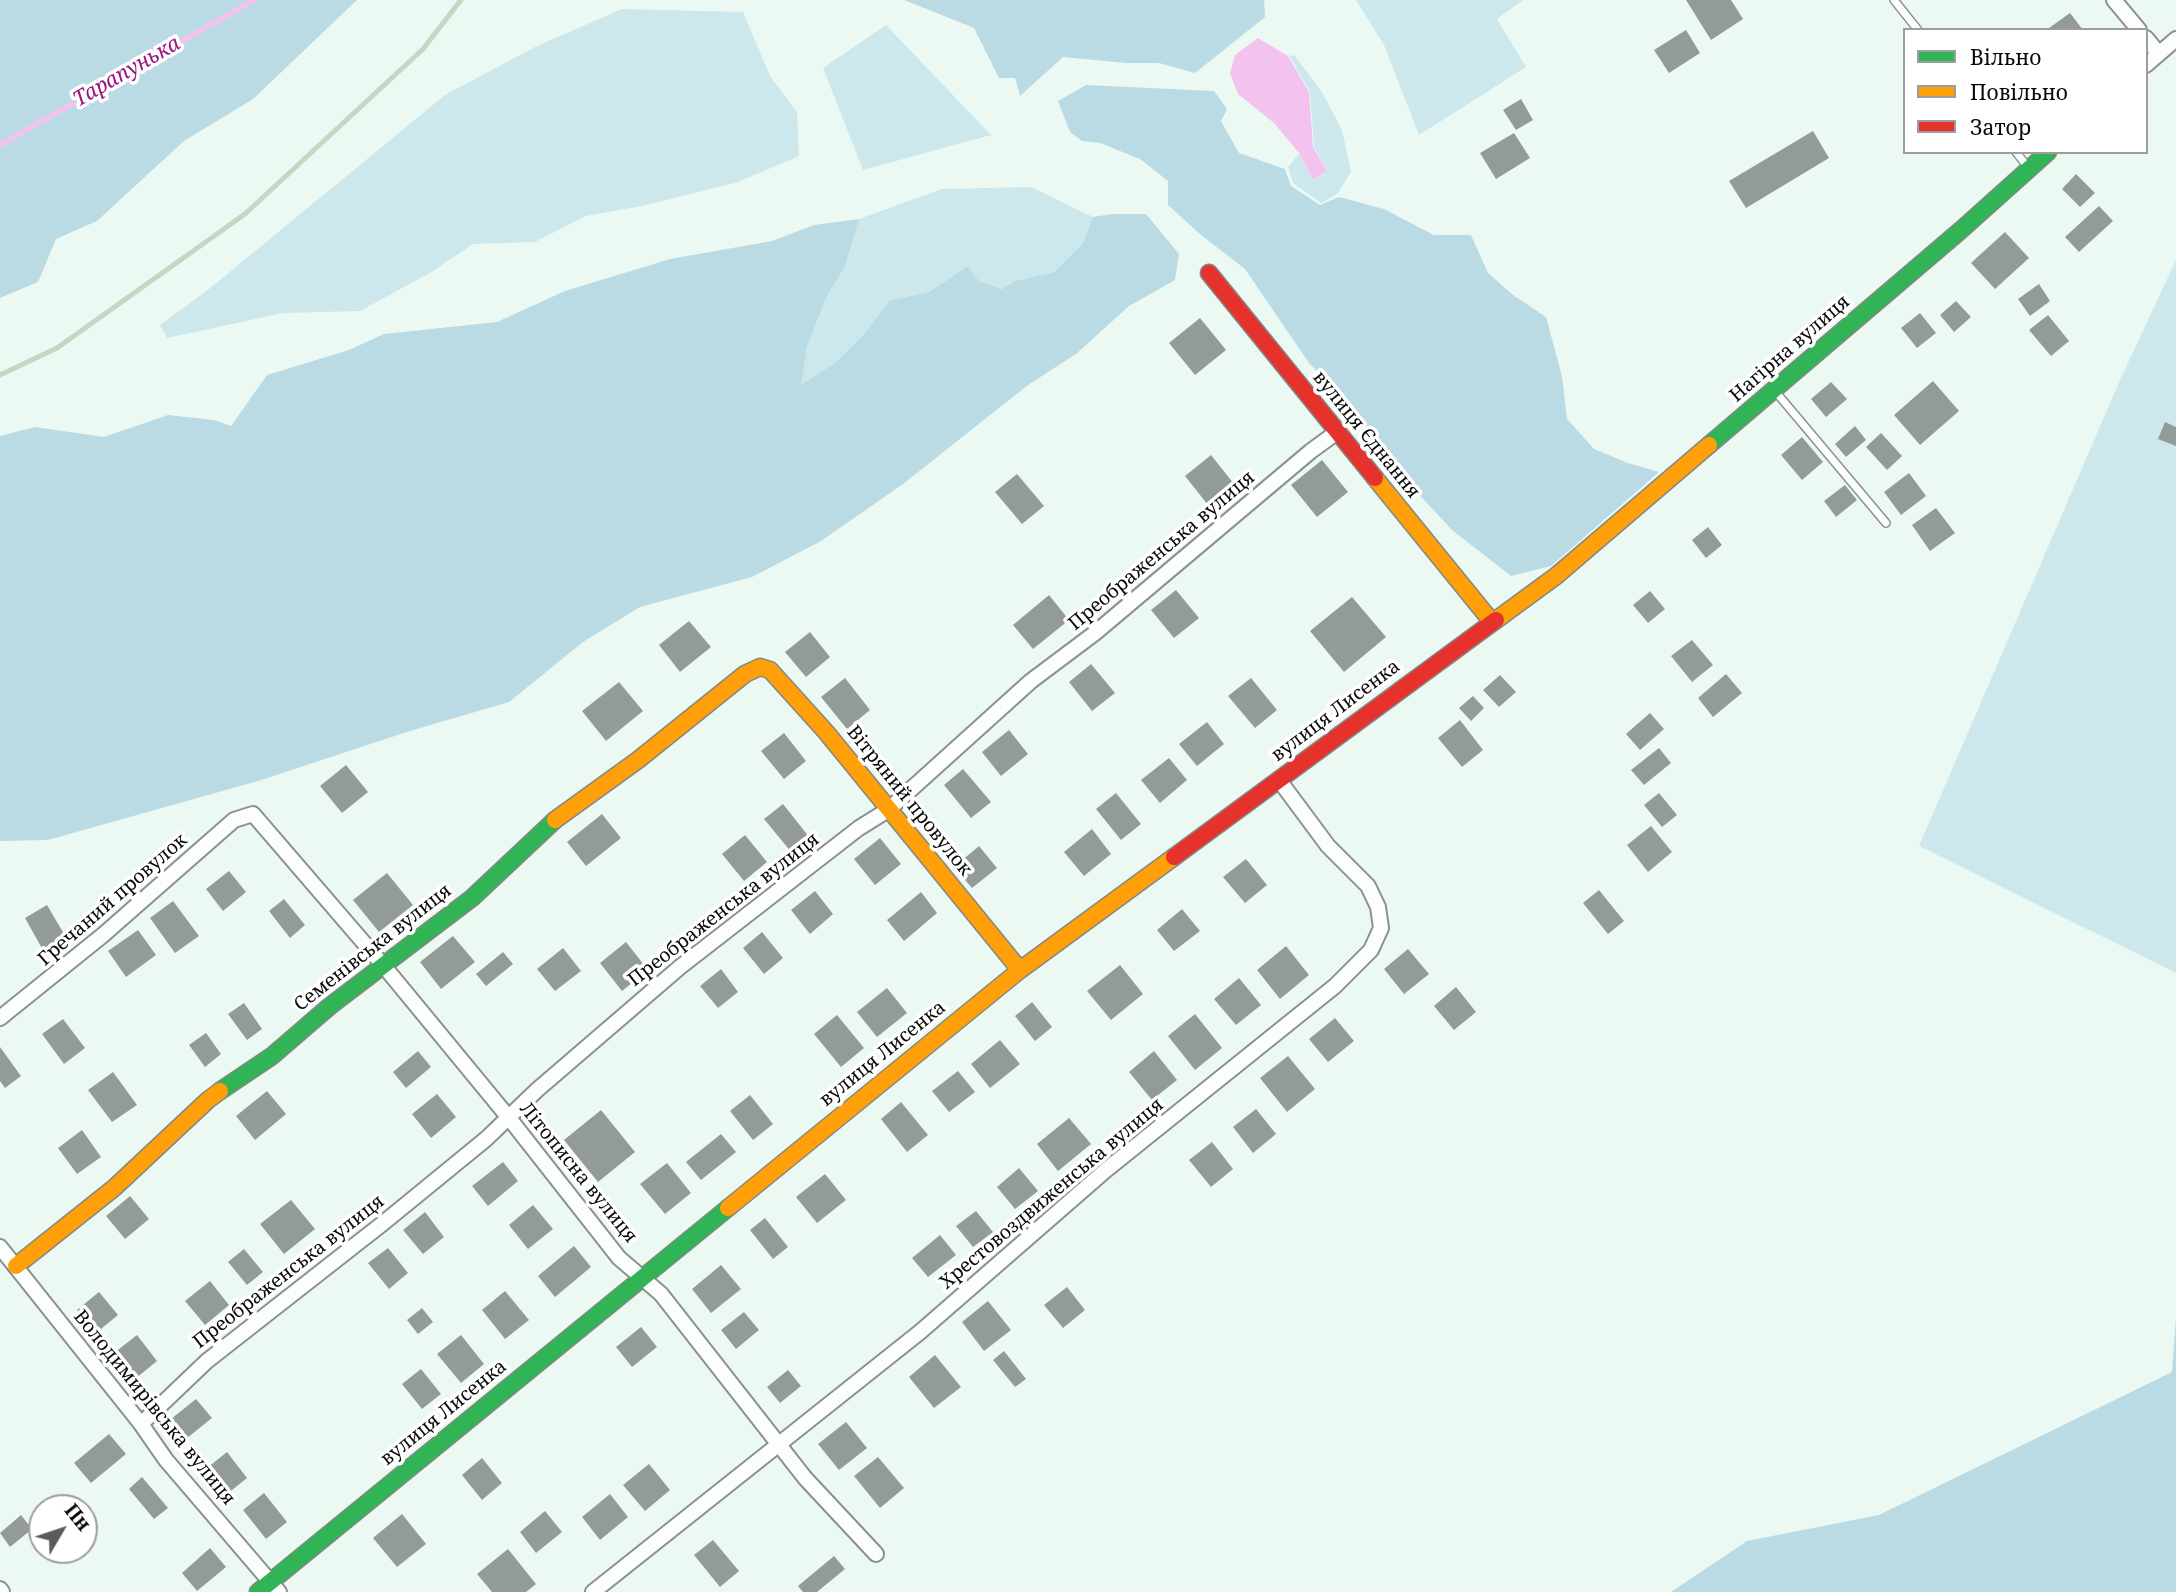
<!DOCTYPE html>
<meta charset="utf-8">
<style>
body{margin:0}
#map{position:relative;width:2176px;height:1592px;overflow:hidden;background:#ecf9f3;font-family:"Noto Serif",serif}
canvas{display:block}
.legend{position:absolute;left:1903px;top:28px;width:245px;height:126px;box-sizing:border-box;background:#fff;border:2px solid #9d9d9d;margin:0;padding:9px 12px;list-style:none;font-size:21px;color:#090909}
.legend li{display:flex;align-items:center;gap:14px;height:35px}
.legend b{width:35px;border:2px solid #9d9d9d}
.north{position:absolute;left:28px;top:1494px;width:70px;height:70px;box-sizing:border-box;background:#fff;border:2px solid #9d9d9d;border-radius:50%;rotate:51deg;font-size:19px;font-weight:700;line-height:28px;text-align:center;color:#090909}
.north::after{content:'';display:block;margin:auto;width:24px;height:32px;background:#585d5b;clip-path:polygon(50% 0,100% 100%,50% 72%,0 100%)}
</style>
<div id="map">
<canvas width="2176" height="1592"></canvas>
<ul class="legend">
<li><b style="height:9px;background:#30b455"></b>Вільно</li>
<li><b style="height:9px;background:#ff9f0a"></b>Повільно</li>
<li><b style="height:9px;background:#e5322d"></b>Затор</li>
</ul>
<div class="north">Пн</div>
</div>
<script>
const ctx = document.querySelector('canvas').getContext('2d');
ctx.lineJoin = 'round';
function fill(path, color) {
  ctx.fillStyle = color;
  ctx.fill(path, 'evenodd');
}
function toPath(rows) {
  const path = new Path2D();
  for (const r of rows) {
    path.moveTo(r[0], r[1]);
    for (let i = 2; i < r.length; i += 2) path.lineTo(r[i], r[i + 1]);
  }
  return path;
}
function trace(path, color, width, dash) {
  ctx.strokeStyle = color;
  ctx.lineWidth = width;
  ctx.lineCap = dash ? 'butt' : 'round';
  ctx.setLineDash(dash || []);
  ctx.stroke(path);
}
function label(font, color, halo, rows, align = 'center') {
  ctx.font = font + ' "Noto Serif",serif';
  ctx.lineWidth = 7;
  ctx.setLineDash([]);
  ctx.textBaseline = 'middle';
  ctx.strokeStyle = halo;
  ctx.fillStyle = color;
  for (const [text, x, y, turn = 0] of rows) {
    ctx.save();
    ctx.translate(x, y);
    ctx.rotate((+turn || 0) * Math.PI / 180);
    ctx.textAlign = isNaN(turn) ? turn : align;
    if (halo) ctx.strokeText(text, 0, 0);
    ctx.fillText(text, 0, 0);
    ctx.restore();
  }
}
fill(toPath([
 [1356,0,1523,0,1497,19,1526,67,1419,135,1384,45],
 [622,9,743,12,770,76,797,112,799,156,738,182,642,206,586,216,535,242,473,244,430,273,360,311,283,313,167,338,160,325,209,289,445,95,535,47],
 [886,25,991,135,863,170,823,68],
 [1289,55,1295,56,1322,92,1342,130,1351,172,1337,194,1321,203,1293,183,1288,167,1299,154,1313,179,1327,171,1314,147,1310,92],
 [1031,187,1093,217,1083,243,1054,272,1015,281,1002,289,979,281,968,266,929,292,890,300,865,333,835,363,800,386,807,347,827,296,845,267,859,219,942,189],
 [2176,260,2176,973,1919,846,2120,380]
]), '#cce8ed');
fill(toPath([
 [0,0,357,0,253,99,184,141,97,221,56,239,38,282,0,298],
 [904,0,1264,0,1265,17,1195,73,1159,63,1126,63,1063,57,1020,96,1015,78,999,78,974,28],
 [1086,85,1214,91,1227,109,1221,121,1239,153,1285,169,1291,186,1320,205,1339,197,1384,209,1434,235,1471,235,1488,273,1513,295,1546,317,1562,376,1567,419,1594,449,1628,463,1659,472,1551,566,1511,576,1452,530,1371,443,1334,389,1309,363,1245,269,1201,235,1168,205,1168,181,1140,159,1100,143,1082,141,1070,132,1058,101],
 [1112,214,1146,214,1179,254,1175,280,1129,306,1076,354,1028,385,903,484,821,541,752,577,640,607,583,642,509,702,410,731,258,781,48,840,0,841,0,436,35,427,104,437,168,415,214,420,231,426,267,375,349,350,384,334,497,322,565,291,670,259,772,241,814,225,859,219,845,267,827,296,807,347,801,385,835,363,865,333,890,300,929,292,968,266,979,281,1002,289,1015,281,1054,272,1083,243,1093,217],
 [2176,1317,2176,1592,1671,1592,1747,1541,1879,1515,2172,1372]
]), '#badbe4');
fill(toPath([
 [1258,38,1288,56,1309,92,1313,147,1327,171,1313,179,1299,153,1274,123,1238,94,1230,73,1235,55]
]), '#f3c2ee');
trace(toPath([
 [0,145,254,0]
]), '#f3c2ee', 5);
fill(toPath([
 [1686,0,1731,0,1743,19,1711,40],
 [2070,13,2083,30,2051,30,2049,28],
 [1686,30,1700,53,1669,73,1654,50],
 [1521,99,1533,120,1516,130,1503,110],
 [1813,131,1829,158,1746,208,1729,181],
 [1514,133,1530,158,1496,179,1480,153],
 [2076,174,2095,193,2080,207,2062,189],
 [2099,206,2113,221,2079,252,2065,237],
 [2005,232,2029,258,1995,289,1971,263],
 [2039,284,2050,301,2030,316,2018,299],
 [1956,301,1971,317,1954,332,1940,315],
 [1920,313,1936,333,1917,348,1901,328],
 [2048,315,2069,341,2051,356,2029,330],
 [1200,318,1226,350,1195,375,1169,343],
 [1933,381,1959,411,1920,445,1894,415],
 [1831,382,1847,399,1826,417,1811,399],
 [2165,422,2176,427,2176,446,2158,439],
 [1855,426,1866,440,1846,457,1835,444],
 [1881,433,1902,456,1887,470,1866,447],
 [1802,437,1823,462,1802,480,1781,455],
 [1211,455,1234,484,1208,505,1185,476],
 [1322,460,1348,492,1317,517,1291,485],
 [1909,473,1926,496,1901,515,1884,492],
 [1017,474,1044,506,1022,524,995,492],
 [1845,485,1857,500,1836,517,1824,501],
 [1936,508,1955,533,1930,551,1912,525],
 [1708,527,1722,545,1706,558,1692,540],
 [1176,590,1199,618,1174,638,1151,610],
 [1650,591,1665,609,1648,623,1633,605],
 [1049,595,1069,620,1033,649,1013,625],
 [1352,597,1386,637,1344,672,1310,631],
 [689,621,711,647,680,672,659,645],
 [810,632,830,657,806,677,785,652],
 [1692,640,1713,665,1692,682,1671,656],
 [1091,664,1115,693,1092,711,1069,682],
 [1726,674,1742,693,1713,717,1698,698],
 [1500,675,1516,692,1499,707,1483,690],
 [845,678,870,710,847,729,821,697],
 [1251,678,1277,710,1255,728,1228,696],
 [619,682,643,711,606,741,582,711],
 [1473,696,1484,708,1471,721,1459,708],
 [1650,713,1664,729,1640,750,1626,734],
 [1460,720,1483,750,1462,767,1438,738],
 [1207,722,1224,744,1197,766,1179,744],
 [1009,730,1028,754,1001,776,982,752],
 [784,733,806,761,784,779,761,751],
 [1659,748,1671,763,1644,785,1631,770],
 [1169,758,1187,780,1160,803,1141,780],
 [346,765,368,792,342,813,320,786],
 [963,769,991,802,971,818,944,785],
 [1116,793,1141,824,1121,840,1096,809],
 [1659,793,1677,815,1662,827,1644,805],
 [783,804,810,838,792,853,764,819],
 [602,814,621,838,586,866,567,842],
 [1651,826,1672,852,1648,872,1627,845],
 [1092,829,1111,854,1084,876,1064,852],
 [745,835,767,862,744,881,722,854],
 [880,838,901,864,875,885,854,859],
 [979,846,997,868,972,888,954,867],
 [1246,859,1267,885,1245,903,1223,877],
 [229,871,246,892,223,911,206,889],
 [387,873,413,905,379,932,353,900],
 [1599,890,1624,921,1608,934,1583,903],
 [815,891,833,914,810,934,791,910],
 [921,892,937,913,904,941,887,920],
 [284,899,305,925,290,938,269,911],
 [173,901,199,936,175,953,150,918],
 [47,905,67,939,44,952,25,918],
 [1182,909,1200,931,1174,951,1157,930],
 [138,930,156,955,126,977,108,951],
 [762,932,783,958,764,974,743,948],
 [453,936,475,962,441,989,420,962],
 [626,942,648,970,622,991,600,963],
 [1286,946,1309,975,1280,999,1257,970],
 [563,948,581,971,555,991,537,969],
 [1408,949,1429,974,1404,994,1384,969],
 [503,952,513,964,486,986,476,974],
 [1120,965,1143,994,1111,1020,1087,991],
 [721,969,738,992,718,1008,700,986],
 [1239,978,1261,1005,1236,1025,1214,999],
 [1456,987,1476,1012,1454,1030,1434,1006],
 [887,988,907,1013,877,1037,857,1012],
 [1032,1002,1052,1027,1035,1041,1015,1016],
 [244,1003,262,1029,247,1040,228,1014],
 [1195,1014,1222,1048,1195,1070,1168,1036],
 [837,1015,864,1048,841,1067,814,1034],
 [1335,1018,1354,1041,1328,1062,1309,1039],
 [63,1019,85,1048,64,1064,42,1034],
 [206,1033,221,1054,205,1067,189,1045],
 [1000,1040,1020,1064,990,1088,971,1064],
 [0,1047,21,1076,5,1088,0,1081],
 [418,1051,431,1067,406,1088,393,1072],
 [1154,1051,1177,1080,1152,1100,1129,1072],
 [1288,1056,1315,1089,1287,1112,1260,1078],
 [958,1071,975,1092,949,1112,932,1091],
 [113,1072,137,1105,112,1122,88,1090],
 [267,1091,286,1114,255,1140,236,1116],
 [437,1094,456,1117,431,1138,412,1114],
 [750,1095,773,1124,753,1140,730,1111],
 [901,1102,928,1135,907,1152,881,1119],
 [1256,1109,1276,1134,1253,1153,1233,1127],
 [601,1110,635,1152,598,1182,564,1140],
 [1069,1118,1091,1144,1058,1171,1037,1144],
 [82,1130,101,1157,77,1174,58,1148],
 [721,1134,736,1152,701,1180,686,1162],
 [1212,1142,1233,1169,1211,1187,1189,1160],
 [503,1162,518,1181,488,1206,472,1186],
 [667,1163,691,1193,665,1214,640,1184],
 [1019,1168,1038,1191,1015,1209,997,1187],
 [825,1174,846,1200,817,1223,796,1197],
 [130,1196,149,1219,125,1239,106,1216],
 [291,1200,315,1229,284,1254,260,1224],
 [533,1205,553,1229,528,1249,509,1225],
 [976,1211,993,1232,973,1247,956,1226],
 [425,1212,444,1237,423,1254,403,1230],
 [765,1218,788,1247,773,1259,750,1230],
 [940,1235,956,1255,928,1277,912,1258],
 [574,1246,591,1267,555,1297,538,1276],
 [388,1248,408,1273,389,1289,368,1263],
 [244,1249,263,1272,247,1285,228,1262],
 [721,1265,741,1289,711,1313,692,1289],
 [210,1281,229,1305,205,1325,185,1301],
 [1067,1287,1085,1310,1063,1328,1044,1305],
 [505,1291,529,1320,505,1339,482,1310],
 [99,1292,118,1315,96,1333,77,1310],
 [988,1301,1011,1330,984,1351,962,1322],
 [422,1308,433,1322,418,1334,407,1320],
 [744,1312,759,1330,736,1349,721,1330],
 [641,1327,657,1347,632,1367,616,1347],
 [137,1335,157,1361,135,1379,114,1353],
 [461,1335,484,1364,461,1383,437,1354],
 [1004,1351,1026,1379,1015,1387,993,1360],
 [935,1355,961,1387,934,1408,909,1377],
 [421,1369,441,1394,422,1409,402,1384],
 [788,1370,801,1386,780,1403,767,1387],
 [196,1399,212,1418,187,1438,171,1419],
 [846,1422,867,1448,839,1470,818,1444],
 [109,1434,126,1454,91,1483,74,1463],
 [227,1452,247,1478,227,1494,207,1468],
 [878,1457,904,1488,880,1508,854,1476],
 [482,1458,502,1483,482,1500,462,1475],
 [649,1464,670,1490,645,1511,623,1485],
 [142,1477,168,1508,154,1519,129,1489],
 [264,1493,287,1522,266,1539,243,1510],
 [610,1494,628,1517,600,1540,582,1517],
 [545,1511,562,1532,536,1553,520,1532],
 [402,1514,426,1544,397,1567,373,1538],
 [21,1515,32,1529,10,1547,0,1533],
 [713,1540,739,1571,720,1587,694,1555],
 [210,1548,226,1567,197,1591,182,1573],
 [508,1549,536,1584,526,1592,492,1592,477,1574],
 [834,1556,845,1569,817,1592,803,1592,798,1586]
]), '#939b97');
const lane = toPath([
 [1894,0,1918,30],
 [2016,152,2027,166],
 [1775,391,1886,523]
]);
const street = toPath([
 [2114,0,2139,30],
 [2146,38,2159,54],
 [2146,65,2176,39],
 [0,1018,103,935,234,820,253,814,383,965,509,1118,619,1258,661,1294,805,1478,876,1554],
 [0,1247,141,1424,166,1460,279,1592],
 [141,1424,207,1361,382,1224,486,1139,537,1090,680,967,859,828,888,810,1031,681,1095,633,1311,451,1337,432],
 [0,1589,2,1592],
 [593,1592,920,1332,1106,1170,1335,986,1371,950,1381,928,1378,907,1368,886,1328,846,1279,780]
]);
const fast = toPath([
 [1709,445,1961,230,2048,152],
 [220,1091,272,1056,330,1006,472,898,555,820],
 [258,1592,728,1208]
]);
const slow = toPath([
 [1375,478,1492,622],
 [1496,620,1556,576,1709,445],
 [555,820,638,760,745,674,760,667,770,670,826,732,1020,970],
 [728,1208,1020,970,1174,857],
 [16,1266,114,1188,208,1100,220,1091]
]);
const jam = toPath([
 [1209,273,1375,478],
 [1174,857,1496,620]
]);
trace(lane, '#8b918e', 10);
trace(street, '#8b918e', 18);
trace(fast, '#828885', 19);
trace(slow, '#828885', 19);
trace(jam, '#828885', 19);
trace(lane, '#fcfefd', 7);
trace(street, '#fcfefd', 14);
trace(fast, '#30b455', 16);
trace(slow, '#ff9f0a', 16);
trace(jam, '#e5322d', 16);
trace(toPath([
 [0,375,57,348,245,214,423,49,461,0]
]), '#c7d5c3', 5);
label('19px', '#090909', '#fff', [
 ["Нагірна вулиця",1790,349,-41],
 ["вулиця Єднання",1366,435,51],
 ["Преображенська вулиця",1162,551,-40],
 ["вулиця Лисенка",1336,711,-37],
 ["Вітряний провулок",909,801,51],
 ["Гречаний провулок",113,900,-41],
 ["Преображенська вулиця",724,910,-38],
 ["Семенівська вулиця",373,948,-38],
 ["вулиця Лисенка",883,1054,-39],
 ["Літописна вулиця",578,1173,51],
 ["Хрестовоздвиженська вулиця",1052,1194,-40],
 ["Преображенська вулиця",289,1272,-38],
 ["Володимирівська вулиця",154,1408,51],
 ["вулиця Лисенка",444,1413,-39]
]);
label('italic 21px', '#991580', '#fff', [
 ["Тарапунька",127,72,-30]
]);
</script>
